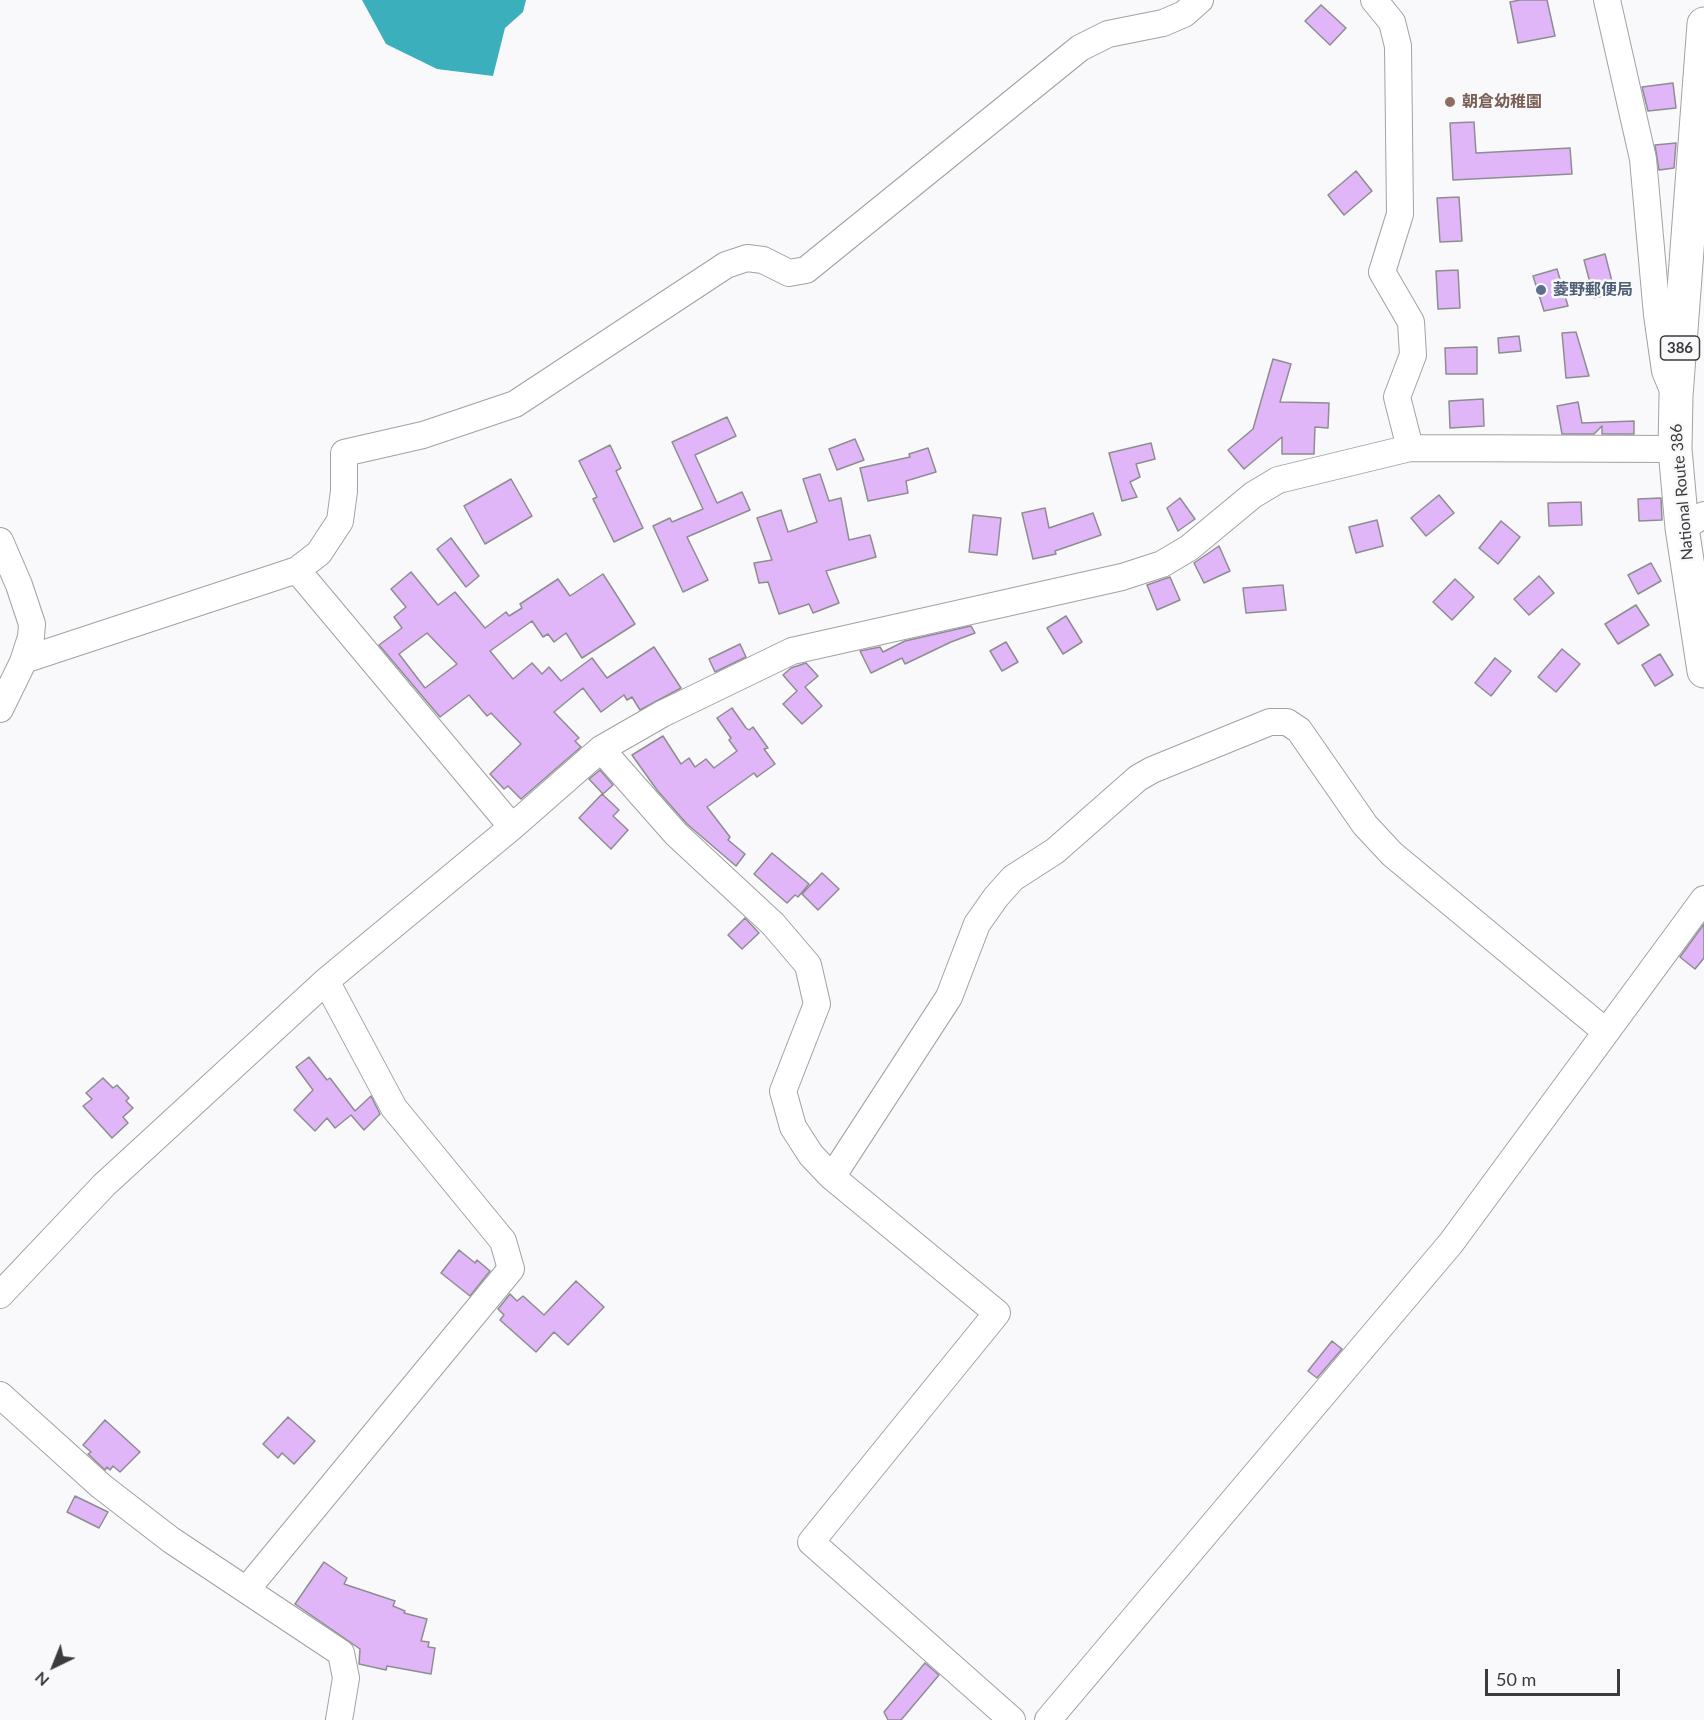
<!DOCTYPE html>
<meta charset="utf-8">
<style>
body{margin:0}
#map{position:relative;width:1704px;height:1720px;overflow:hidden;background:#f9f8fa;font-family:Lato,sans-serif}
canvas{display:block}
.north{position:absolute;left:24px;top:1636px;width:60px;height:60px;-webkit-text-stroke:4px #f9f8fa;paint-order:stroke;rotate:223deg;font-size:16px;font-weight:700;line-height:24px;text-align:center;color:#3b3b3c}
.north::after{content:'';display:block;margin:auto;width:21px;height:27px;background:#3b3b3c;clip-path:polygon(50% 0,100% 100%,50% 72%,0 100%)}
.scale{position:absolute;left:1485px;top:1669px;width:135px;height:27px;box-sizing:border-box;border:3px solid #3b3b3c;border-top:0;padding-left:8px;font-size:18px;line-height:21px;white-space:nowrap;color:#3b3b3c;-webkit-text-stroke:4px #f9f8fa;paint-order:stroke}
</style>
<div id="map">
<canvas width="1704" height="1720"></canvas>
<div class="north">N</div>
<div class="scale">50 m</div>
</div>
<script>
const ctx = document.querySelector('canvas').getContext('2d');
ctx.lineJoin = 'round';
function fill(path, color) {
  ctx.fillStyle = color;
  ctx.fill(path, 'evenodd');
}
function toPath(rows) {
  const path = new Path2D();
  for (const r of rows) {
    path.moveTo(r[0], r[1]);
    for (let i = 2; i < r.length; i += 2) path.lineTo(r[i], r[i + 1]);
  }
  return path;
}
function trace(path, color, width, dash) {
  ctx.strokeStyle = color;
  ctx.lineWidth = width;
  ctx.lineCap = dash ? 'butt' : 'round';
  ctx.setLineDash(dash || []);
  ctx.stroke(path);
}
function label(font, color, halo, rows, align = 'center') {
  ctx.font = font + ' Lato,"Noto Sans JP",sans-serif';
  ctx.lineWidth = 5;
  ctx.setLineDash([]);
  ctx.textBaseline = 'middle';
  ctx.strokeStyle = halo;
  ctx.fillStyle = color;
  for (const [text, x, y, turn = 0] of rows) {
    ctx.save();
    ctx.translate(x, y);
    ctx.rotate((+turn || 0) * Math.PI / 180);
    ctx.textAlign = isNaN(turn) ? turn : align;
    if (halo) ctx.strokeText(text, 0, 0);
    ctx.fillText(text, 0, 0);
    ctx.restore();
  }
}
fill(toPath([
 [362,0,526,0,523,12,505,28,493,76,437,69,386,44]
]), '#3bafbb');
const building = toPath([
 [1520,0,1547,0,1555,36,1518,43,1510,2,1520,0],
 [1321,5,1346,28,1330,45,1305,21,1321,5],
 [1673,83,1676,108,1648,111,1642,87,1673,83],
 [1474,122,1476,153,1570,148,1572,174,1453,180,1450,123,1474,122],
 [1676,143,1674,168,1659,170,1655,145,1676,143],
 [1356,171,1372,191,1344,215,1328,195,1356,171],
 [1459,197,1462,241,1440,242,1437,198,1459,197],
 [1605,254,1615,293,1594,298,1584,260,1605,254],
 [1557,269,1568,306,1544,311,1533,276,1557,269],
 [1458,270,1460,308,1438,309,1436,271,1458,270],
 [1576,332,1589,376,1566,378,1562,333,1576,332],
 [1519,336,1521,351,1499,353,1498,338,1519,336],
 [1477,347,1477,374,1446,374,1445,348,1477,347],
 [1273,359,1291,364,1280,402,1329,403,1328,428,1315,427,1314,454,1282,454,1282,437,1244,469,1228,450,1253,429,1273,359],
 [1483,399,1484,426,1450,428,1449,401,1483,399],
 [1578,402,1582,423,1634,421,1634,434,1602,434,1602,426,1594,434,1562,434,1557,406,1578,402],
 [727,417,736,436,695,455,717,503,742,492,750,510,687,537,708,580,683,592,653,526,670,518,672,522,703,509,672,442,727,417],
 [855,439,864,460,837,470,829,449,855,439],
 [1151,443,1155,459,1136,464,1140,477,1130,482,1137,497,1122,501,1109,453,1151,443],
 [610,445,621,468,616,471,643,528,614,542,593,499,597,497,579,461,610,445],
 [928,448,936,472,906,481,908,493,868,501,860,468,910,457,909,454,928,448],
 [820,474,829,501,841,498,849,540,870,535,876,557,826,571,839,603,813,613,809,604,779,614,768,582,759,583,754,563,772,560,757,518,781,510,788,532,817,522,803,479,820,474],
 [511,479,532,516,485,544,464,506,511,479],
 [1439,495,1454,513,1426,536,1411,518,1439,495],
 [1180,498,1195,519,1178,531,1167,508,1180,498],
 [1661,498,1662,520,1639,521,1638,499,1661,498],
 [1581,502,1582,525,1549,526,1548,503,1581,502],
 [1045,508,1049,528,1093,513,1101,535,1055,551,1056,554,1033,559,1022,513,1045,508],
 [973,515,1001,518,997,555,969,552,973,515],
 [1377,520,1383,546,1356,553,1349,527,1377,520],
 [1501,521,1520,537,1498,564,1479,548,1501,521],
 [451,538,479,576,466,587,437,549,451,538],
 [1219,546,1230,571,1204,583,1194,563,1219,546],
 [1651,563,1661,581,1638,594,1628,575,1651,563],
 [411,572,438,605,455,592,485,628,506,612,509,616,522,608,520,604,558,579,570,596,603,574,635,624,582,658,566,633,554,642,548,634,543,637,532,621,490,651,513,679,532,663,542,674,549,667,561,681,592,658,607,678,654,647,681,688,640,710,632,697,627,700,624,695,601,712,583,688,554,712,579,738,575,741,581,747,521,799,508,786,504,789,490,774,521,744,491,713,487,716,469,695,440,717,379,645,402,628,394,617,406,607,391,589,411,572],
 [427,633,457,664,425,688,399,654,427,633],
 [1539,576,1554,593,1529,615,1514,599,1539,576],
 [1170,577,1180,600,1157,610,1147,585,1170,577],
 [1455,579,1474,597,1452,620,1433,602,1455,579],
 [1283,585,1286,610,1246,613,1243,588,1283,585],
 [1636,605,1649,625,1618,644,1605,624,1636,605],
 [1066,616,1082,642,1063,654,1047,628,1066,616],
 [971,626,975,633,951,642,905,664,902,658,871,673,860,651,880,647,883,652,905,641,971,626],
 [1006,642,1018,662,1002,671,990,651,1006,642],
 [740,644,746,657,715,672,709,659,740,644],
 [1562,649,1580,664,1556,692,1538,677,1562,649],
 [1660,654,1673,675,1655,686,1642,665,1660,654],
 [1495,658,1511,671,1491,696,1475,683,1495,658],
 [806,663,818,676,805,687,822,706,802,724,783,704,797,691,783,675,791,668,806,663],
 [732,708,746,728,749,730,753,727,768,748,764,749,775,764,757,777,754,773,707,807,730,837,728,840,745,854,736,866,687,824,657,790,632,755,663,736,681,764,689,758,695,767,706,759,714,768,737,751,729,740,731,738,717,718,732,708],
 [600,770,613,785,603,794,589,779,600,770],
 [602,794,619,810,613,816,628,830,611,849,579,818,602,794],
 [772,853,809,884,798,897,795,895,787,903,754,874,772,853],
 [822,873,839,889,818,910,802,894,822,873],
 [745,918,759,933,742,949,728,935,745,918],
 [1704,924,1704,958,1695,969,1680,957,1704,924],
 [309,1057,327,1080,330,1078,355,1111,371,1096,380,1114,364,1130,351,1115,335,1128,327,1118,315,1131,294,1110,313,1090,296,1067,309,1057],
 [103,1078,113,1088,117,1085,129,1098,126,1101,133,1108,123,1117,128,1123,112,1138,83,1106,92,1099,86,1093,103,1078],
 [459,1250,475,1263,477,1260,490,1271,470,1296,441,1273,459,1250],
 [576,1281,604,1307,568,1345,554,1332,536,1352,500,1320,504,1315,498,1309,510,1294,517,1301,523,1296,544,1315,576,1281],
 [1332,1341,1342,1349,1317,1378,1308,1371,1332,1341],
 [288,1417,315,1441,294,1464,282,1453,278,1458,263,1444,288,1417],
 [105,1420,140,1452,120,1472,113,1466,110,1470,107,1467,105,1470,88,1454,91,1452,83,1445,105,1420],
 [75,1496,108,1512,99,1528,67,1512,75,1496],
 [324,1562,347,1578,344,1584,395,1601,393,1606,405,1611,404,1613,427,1619,421,1641,429,1642,428,1647,435,1648,431,1674,387,1666,386,1670,359,1664,360,1649,295,1604,324,1562],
 [925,1663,939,1675,901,1720,888,1720,884,1712,925,1663]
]);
fill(building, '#e0b6f9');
trace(building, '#8e8d8f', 1.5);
const minor = toPath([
 [1374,0,1392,22,1398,46,1400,214,1382,272,1411,322,1413,355,1397,397,1410,448],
 [1607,0,1643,159,1657,315,1665,371,1672,388],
 [1682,528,1704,515],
 [0,541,19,585,32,624,31,637,23,662,0,709],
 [297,570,512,827],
 [24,660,297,570,319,553,340,521,344,491,344,453,423,435,515,404,726,265,747,258,763,260,789,273,806,270,1080,48,1108,34,1163,23,1184,14,1200,0],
 [601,749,676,834,773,924,808,965,817,1004,783,1091,793,1127,811,1155,832,1177,997,1313,811,1542,1012,1720],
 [832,1177,949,997,977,924,996,897,1013,878,1055,851,1138,778,1152,770,1270,722,1287,722,1299,730,1365,825,1392,854,1605,1031],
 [0,1295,104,1185,326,981,512,827,601,749,662,714,792,651,1122,577,1162,564,1189,548,1253,495,1278,480,1410,448,1675,449],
 [0,1395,101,1486,171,1540,341,1653,346,1678,339,1720],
 [247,1589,511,1269,503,1241,394,1108,326,981],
 [1048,1720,1451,1243,1704,899]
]);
const highway = toPath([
 [1704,24,1676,396,1675,449,1682,528,1704,671]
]);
trace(minor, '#a2a1a3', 28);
trace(highway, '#a2a1a3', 35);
trace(minor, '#fff', 26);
trace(highway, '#fff', 33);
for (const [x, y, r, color] of [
 [1450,102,6,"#8d6e63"],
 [1541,290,6,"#5c6f8a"]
]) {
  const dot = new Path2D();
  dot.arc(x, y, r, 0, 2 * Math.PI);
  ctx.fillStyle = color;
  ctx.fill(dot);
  trace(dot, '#f9f8fa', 2);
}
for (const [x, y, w] of [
 [1680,348,39]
]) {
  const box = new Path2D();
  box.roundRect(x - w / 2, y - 12, w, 24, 4.5);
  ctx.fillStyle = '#f9f8fa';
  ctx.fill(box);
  trace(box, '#3b3b3c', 1.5);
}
label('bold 15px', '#3b3b3c', null, [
 ["386",1680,348]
]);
label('bold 16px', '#785e54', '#f9f8fa', [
 ["朝倉幼稚園",1462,102]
], 'left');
label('bold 16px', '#4e5e75', '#f9f8fa', [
 ["菱野郵便局",1553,290]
], 'left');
label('16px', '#3b3b3c', '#f9f8fa', [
 ["National Route 386",1682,492,-95]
]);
</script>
